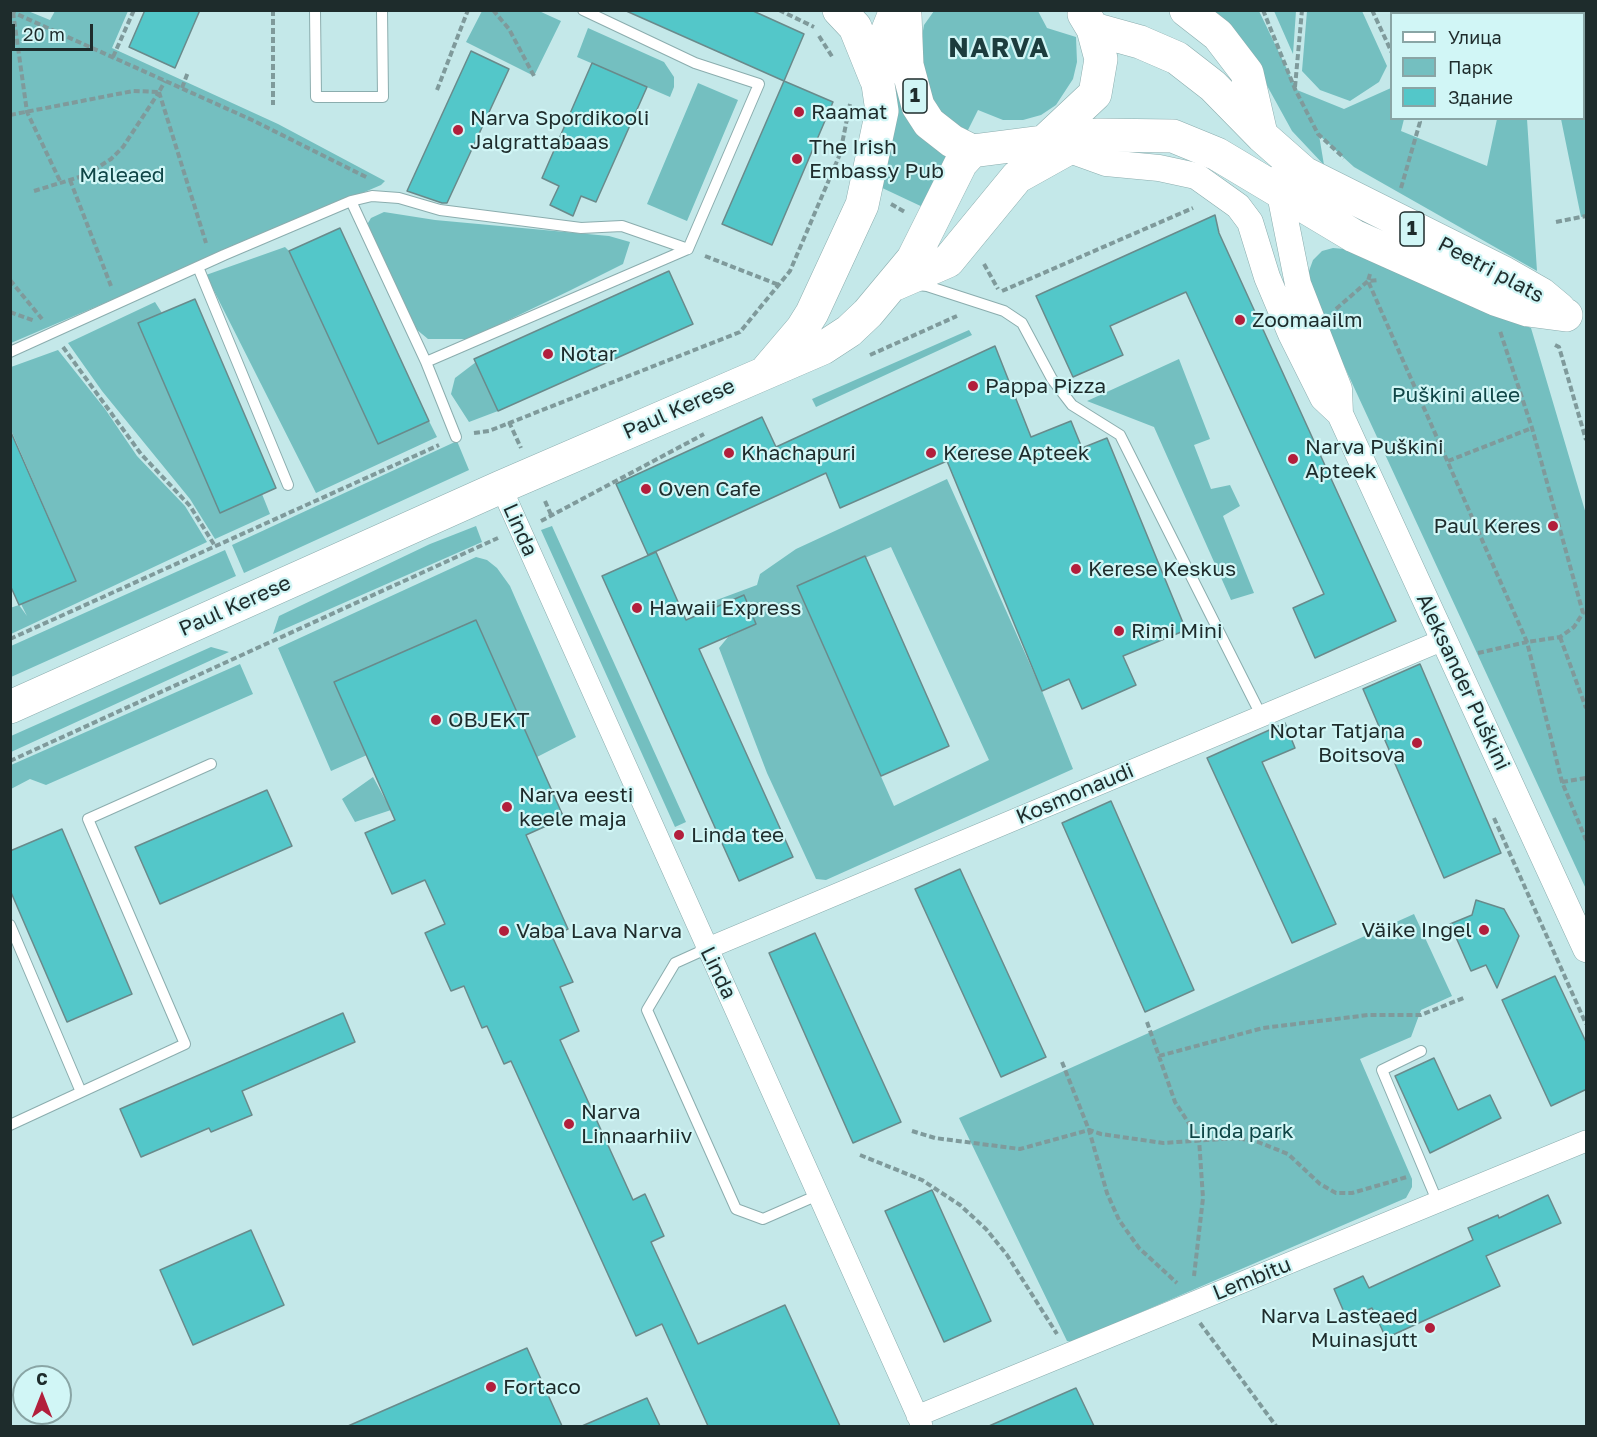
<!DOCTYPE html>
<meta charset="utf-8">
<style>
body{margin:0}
#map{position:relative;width:1597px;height:1437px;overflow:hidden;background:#c4e8e9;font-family:"Golos Text",sans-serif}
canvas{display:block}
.frame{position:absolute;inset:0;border:12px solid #1e2c2c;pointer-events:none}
.legend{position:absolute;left:1390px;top:12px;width:195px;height:108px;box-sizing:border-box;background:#d1f6f6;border:2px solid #89a5a5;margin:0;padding:8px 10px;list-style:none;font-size:18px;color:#1e2c2c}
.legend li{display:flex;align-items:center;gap:12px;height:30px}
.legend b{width:30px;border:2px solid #89a5a5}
.north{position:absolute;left:12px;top:1365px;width:60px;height:60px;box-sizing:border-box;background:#d1f6f6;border:2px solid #89a5a5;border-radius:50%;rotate:0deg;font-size:16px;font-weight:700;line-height:24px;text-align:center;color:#1e2c2c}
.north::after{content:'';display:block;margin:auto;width:21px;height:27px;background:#b21f3c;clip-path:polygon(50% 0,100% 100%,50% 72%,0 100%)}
.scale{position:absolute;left:12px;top:24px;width:81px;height:27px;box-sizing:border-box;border:3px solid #1e2c2c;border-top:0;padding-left:8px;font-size:18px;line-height:21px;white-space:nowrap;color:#1e2c2c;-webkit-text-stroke:4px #d1f6f6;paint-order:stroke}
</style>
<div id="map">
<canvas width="1597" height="1437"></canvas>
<div class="frame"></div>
<ul class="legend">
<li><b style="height:8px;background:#fff"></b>Улица</li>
<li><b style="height:16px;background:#74bfc0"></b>Парк</li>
<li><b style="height:16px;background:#53c7c9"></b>Здание</li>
</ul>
<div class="north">С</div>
<div class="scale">20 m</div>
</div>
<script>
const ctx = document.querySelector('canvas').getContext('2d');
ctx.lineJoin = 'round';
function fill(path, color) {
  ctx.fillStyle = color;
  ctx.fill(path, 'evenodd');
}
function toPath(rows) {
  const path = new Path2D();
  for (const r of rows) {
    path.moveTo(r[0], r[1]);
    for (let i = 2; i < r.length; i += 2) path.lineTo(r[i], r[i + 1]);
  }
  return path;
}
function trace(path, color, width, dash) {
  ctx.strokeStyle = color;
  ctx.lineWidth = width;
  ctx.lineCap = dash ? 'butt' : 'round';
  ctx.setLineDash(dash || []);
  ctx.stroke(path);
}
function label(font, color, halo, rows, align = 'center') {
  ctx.font = font + ' "Golos Text",sans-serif';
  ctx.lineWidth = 4.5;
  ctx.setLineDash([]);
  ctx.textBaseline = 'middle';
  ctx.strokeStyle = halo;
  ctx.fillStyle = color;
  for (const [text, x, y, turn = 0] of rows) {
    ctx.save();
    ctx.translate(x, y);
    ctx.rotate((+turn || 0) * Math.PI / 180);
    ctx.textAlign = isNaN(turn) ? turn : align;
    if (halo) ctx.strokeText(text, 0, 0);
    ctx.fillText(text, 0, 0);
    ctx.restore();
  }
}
fill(toPath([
 [11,11,28,11,50,20,55,11,128,11,112,48,278,124,385,181,381,185,11,343],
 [482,11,539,11,561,21,534,76,466,42],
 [934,11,1038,11,1047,28,1076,37,1077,62,1073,79,1056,105,1041,115,1023,120,1003,120,978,110,965,136,937,111,919,54,924,25],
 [1206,11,1259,11,1297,90,1344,109,1391,88,1392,118,1404,119,1401,131,1487,166,1497,119,1527,119,1537,271,1354,167,1319,135,1324,165,1292,131,1254,62],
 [1274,11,1296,11,1293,54],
 [1307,11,1362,11,1387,66,1379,82,1350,101,1320,90,1302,71],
 [1584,25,1586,25,1586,216,1581,217,1561,119,1584,118],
 [588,28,664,62,674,77,674,87,670,97,577,57],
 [698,83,738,100,687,221,647,204],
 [893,84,901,99,952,159,927,209,878,186],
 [384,212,435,220,609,236,630,242,623,264,569,291,469,339,428,339,416,329,369,230,368,223,371,218],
 [285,247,289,251,378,444,429,421,437,437,316,493,206,275],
 [1333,248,1356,250,1531,328,1586,514,1586,889,1309,290,1309,271,1313,260,1322,251],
 [155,302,162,313,138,323,220,512,262,494,270,514,215,539,190,499,102,391,68,343],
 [969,330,972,335,816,407,812,399],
 [58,350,105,409,137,456,185,506,207,542,11,634,10,608,19,605,27,616,21,604,76,581,11,430,11,367],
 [1179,359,1210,439,1194,445,1211,489,1230,485,1240,506,1223,516,1254,593,1231,600,1154,427,1087,401],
 [476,362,498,411,469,422,451,394,455,378],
 [457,441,469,470,244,573,232,545],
 [947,479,1042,691,1073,769,826,880,816,879,767,773,719,648,728,637,756,624,744,595,715,607,714,601,757,585,760,574,796,549],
 [891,547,989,760,894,806,797,586],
 [476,526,482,542,273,634,279,616,430,544],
 [552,526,629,696,686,822,675,827,541,530],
 [225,550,236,576,11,677,11,646],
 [476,557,487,560,497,568,510,586,576,737,537,757,476,620,335,682,367,755,331,771,278,648],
 [211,647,229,652,11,752,11,736],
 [240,664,253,694,46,785,30,779,11,789,11,765],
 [373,777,391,810,355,822,342,799],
 [1414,914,1452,996,1421,1010,1411,1037,1360,1059,1412,1179,1412,1187,1406,1198,1072,1342,1067,1341,959,1118]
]), '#74bfc0');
const building = toPath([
 [145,10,200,10,175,68,129,47,145,10],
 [624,10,751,10,804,34,784,81,624,10],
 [471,51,509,69,447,203,442,203,407,191,471,51],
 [592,63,647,87,596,202,581,196,573,216,550,205,559,186,542,178,592,63],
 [784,81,833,102,772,245,722,224,784,81],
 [1215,215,1219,233,1396,621,1315,658,1293,608,1324,594,1186,292,1110,326,1123,355,1073,377,1036,296,1215,215],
 [340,228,429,421,378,444,289,251,340,228],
 [669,271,693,324,498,411,474,359,669,271],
 [195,299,276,488,220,513,138,323,195,299],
 [995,346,1031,437,1071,421,1082,448,1107,438,1186,630,1123,656,1136,685,1082,709,1069,679,1042,691,947,461,840,508,826,473,648,555,616,484,762,417,776,447,995,346],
 [10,430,76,581,19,605,10,585,10,430],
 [656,552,686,620,744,595,756,624,699,649,793,857,739,881,602,576,656,552],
 [865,556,949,746,881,776,797,586,865,556],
 [476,620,564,818,526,835,568,929,552,936,573,982,560,987,579,1031,560,1040,633,1200,645,1194,664,1236,651,1242,698,1344,785,1305,840,1426,708,1426,662,1324,636,1336,511,1061,504,1064,487,1026,482,1028,464,986,451,991,425,933,445,924,425,880,392,894,365,833,395,820,334,682,476,620],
 [1420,664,1501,853,1444,878,1363,689,1420,664],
 [1285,723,1295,748,1262,762,1336,924,1292,943,1207,758,1285,723],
 [267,790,292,846,160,904,135,847,267,790],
 [1111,801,1194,990,1145,1012,1062,823,1111,801],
 [62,829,132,994,67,1022,10,890,10,851,62,829],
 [960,869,1046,1057,1001,1077,915,889,960,869],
 [1476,900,1504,909,1519,936,1497,988,1486,965,1471,971,1450,924,1472,915,1476,900],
 [815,933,901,1122,853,1143,769,953,815,933],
 [1555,976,1587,1044,1587,1089,1551,1106,1502,1000,1555,976],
 [343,1013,355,1042,242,1091,252,1115,211,1132,209,1128,141,1157,120,1109,343,1013],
 [1434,1058,1458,1110,1490,1095,1501,1118,1430,1153,1395,1076,1434,1058],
 [932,1190,991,1321,944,1342,885,1211,932,1190],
 [1548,1195,1561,1223,1486,1256,1500,1286,1386,1338,1372,1308,1347,1319,1334,1289,1363,1276,1369,1288,1473,1240,1468,1228,1498,1215,1499,1218,1548,1195],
 [251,1230,284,1305,193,1345,160,1270,251,1230],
 [527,1348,562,1426,348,1426,527,1348],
 [1076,1388,1094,1426,989,1426,1076,1388],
 [647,1398,660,1426,582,1426,647,1398]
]);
fill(building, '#53c7c9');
trace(building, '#698a8b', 1.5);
const service = toPath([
 [315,10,316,97,383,97,382,10],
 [351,201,426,362,688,249],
 [198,267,288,485],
 [918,285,927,286,1004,311,1022,323,1052,379,1072,405,1120,435,1261,715],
 [10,352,224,255,351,201,372,196,399,198,440,210,581,228,622,226,688,249,759,84,695,63,583,10],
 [426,362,456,437],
 [10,925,81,1092],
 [706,949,675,963,647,1010,736,1209,763,1219,818,1195],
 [1421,1051,1382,1070,1438,1203],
 [10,1125,185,1044,88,819,211,764]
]);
const minor = toPath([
 [501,487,922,1426],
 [706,949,1443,640],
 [917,1416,1586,1141]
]);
const tertiary = toPath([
 [1056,145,1106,163,1159,168,1196,176,1238,206,1250,222,1267,277,1291,334,1323,398,1340,414,1586,949],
 [1277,179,1298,284,1339,389,1340,414]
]);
const trunk = toPath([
 [839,10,855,27,876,79],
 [900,10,905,15,907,65,918,106,929,123,952,141,972,151],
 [1186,10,1218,35,1247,73,1261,134],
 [1093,29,1140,42,1177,58,1213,86,1262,136,1304,173,1504,273,1541,294,1559,309],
 [1046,140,1095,94,1101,59,1093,29,1084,14],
 [895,284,948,261,1017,177,1078,143],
 [768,369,802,329,812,313,862,205,882,111,878,84,882,45,896,10],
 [10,707,501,487,823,348,849,331,868,313,913,259,961,163,972,151,1097,135,1173,136,1217,154,1354,236,1495,299,1528,310,1566,315]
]);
trace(service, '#8badae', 12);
trace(minor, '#8badae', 22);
trace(tertiary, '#8badae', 27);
trace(trunk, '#8badae', 34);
trace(toPath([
 [273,10,273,105],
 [493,10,509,29,534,76],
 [779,10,814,27],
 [1263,10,1295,89,1318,134,1344,158],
 [1372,10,1392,53],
 [10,11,252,120,368,178],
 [13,12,27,112,61,183],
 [819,36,833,58],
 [113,57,134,10],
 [1295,87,1302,10],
 [182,88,188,72],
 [437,90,468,10],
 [159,92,206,243],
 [10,115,133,91,159,92,165,81],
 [70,180,111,286],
 [1401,188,1420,122,1418,118],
 [34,191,86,175,111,159,123,147,159,92],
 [891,204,905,212],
 [1556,222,1586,216],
 [705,256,779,285],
 [984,264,998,289],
 [1370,274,1368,281,1527,642,1560,637,1574,627,1583,613,1532,428,1500,331],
 [10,280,42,319],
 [1002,291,1193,208],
 [1336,309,1368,281,1378,280],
 [10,312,35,321],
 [1555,345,1559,347,1586,440],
 [63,347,141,454,190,506,215,546],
 [870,355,957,316],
 [509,422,521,448],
 [474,433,489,431,740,332,790,271,840,154,850,104],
 [1448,461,1532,428],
 [545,501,552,517],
 [541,521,704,434],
 [1560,637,1586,708],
 [10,639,439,445],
 [1478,653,1527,642,1562,782,1586,840],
 [10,761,498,538],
 [1562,782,1586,778],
 [1494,818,1586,1024],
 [1147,1022,1175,1102,1199,1139,1203,1198,1194,1276],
 [1159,1056,1263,1028,1368,1015,1421,1015,1466,997],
 [1062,1062,1089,1130,1107,1193,1119,1220,1139,1248,1177,1283],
 [912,1131,935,1138,1020,1149,1089,1130,1101,1134,1163,1143,1237,1138,1258,1142,1288,1154,1320,1184,1336,1193,1352,1193,1407,1177],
 [860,1155,922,1180,960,1205,986,1229,1007,1255,1057,1334],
 [1200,1323,1276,1426]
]), '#7f9a9b', 4, [6, 3]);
trace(service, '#fff', 10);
trace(minor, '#fff', 21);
trace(tertiary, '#fff', 26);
trace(trunk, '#fff', 33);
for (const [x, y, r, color] of [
 [799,112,6,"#b21f3c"],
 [458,130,6,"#b21f3c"],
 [797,159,6,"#b21f3c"],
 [1240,320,6,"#b21f3c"],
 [548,354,6,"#b21f3c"],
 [973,386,6,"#b21f3c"],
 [729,453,6,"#b21f3c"],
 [931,453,6,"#b21f3c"],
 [1293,459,6,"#b21f3c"],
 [646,489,6,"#b21f3c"],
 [1553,526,6,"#b21f3c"],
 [1076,569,6,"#b21f3c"],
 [637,608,6,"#b21f3c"],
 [1119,631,6,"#b21f3c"],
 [436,720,6,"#b21f3c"],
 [1417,743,6,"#b21f3c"],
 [507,807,6,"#b21f3c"],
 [679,835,6,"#b21f3c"],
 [1484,930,6,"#b21f3c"],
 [504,931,6,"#b21f3c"],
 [569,1124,6,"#b21f3c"],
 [1430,1328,6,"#b21f3c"],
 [491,1387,6,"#b21f3c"]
]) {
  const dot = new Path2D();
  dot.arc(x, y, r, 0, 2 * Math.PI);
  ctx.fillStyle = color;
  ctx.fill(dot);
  trace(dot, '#d1f6f6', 2);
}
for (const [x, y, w] of [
 [915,96,24],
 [1412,229,24]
]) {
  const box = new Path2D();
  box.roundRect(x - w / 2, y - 17, w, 34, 4.5);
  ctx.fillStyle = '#d1f6f6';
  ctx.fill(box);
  trace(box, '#1e2c2c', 1.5);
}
label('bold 20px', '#1e2c2c', null, [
 ["1",915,96],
 ["1",1412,229]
]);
label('21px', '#1e2c2c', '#d1f6f6', [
 ["Raamat",811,112],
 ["Narva Spordikooli",470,118],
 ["Jalgrattabaas",470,142],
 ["The Irish",809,147],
 ["Embassy Pub",809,171],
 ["Zoomaailm",1252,320],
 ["Notar",560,354],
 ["Pappa Pizza",985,386],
 ["Narva Puškini",1305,447],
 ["Apteek",1305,471],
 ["Khachapuri",741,453],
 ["Kerese Apteek",943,453],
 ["Oven Cafe",658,489],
 ["Paul Keres",1541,526,"right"],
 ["Kerese Keskus",1088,569],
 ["Hawaii Express",649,608],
 ["Rimi Mini",1131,631],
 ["OBJEKT",448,720],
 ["Notar Tatjana",1405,731,"right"],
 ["Boitsova",1405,755,"right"],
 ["Narva eesti",519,795],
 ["keele maja",519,819],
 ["Linda tee",691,835],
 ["Väike Ingel",1472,930,"right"],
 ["Vaba Lava Narva",516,931],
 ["Narva",581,1112],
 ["Linnaarhiiv",581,1136],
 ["Narva Lasteaed",1418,1316,"right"],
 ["Muinasjutt",1418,1340,"right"],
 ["Fortaco",503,1387]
], 'left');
label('21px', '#0f4546', '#d1f6f6', [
 ["Maleaed",122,175],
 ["Puškini allee",1456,395],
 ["Linda park",1241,1131]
]);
label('21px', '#1e2c2c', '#d1f6f6', [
 ["Peetri plats",1491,270,28],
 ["Paul Kerese",679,409,-24],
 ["Linda",520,530,66],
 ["Paul Kerese",235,606,-24],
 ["Aleksander Puškini",1463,682,65],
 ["Kosmonaudi",1075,794,-23],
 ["Linda",718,973,64],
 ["Lembitu",1252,1279,-22]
]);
ctx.letterSpacing = '1.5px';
label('bold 27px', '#1c3c3d', '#d1f6f6', [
 ["NARVA",999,48]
]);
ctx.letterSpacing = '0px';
</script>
